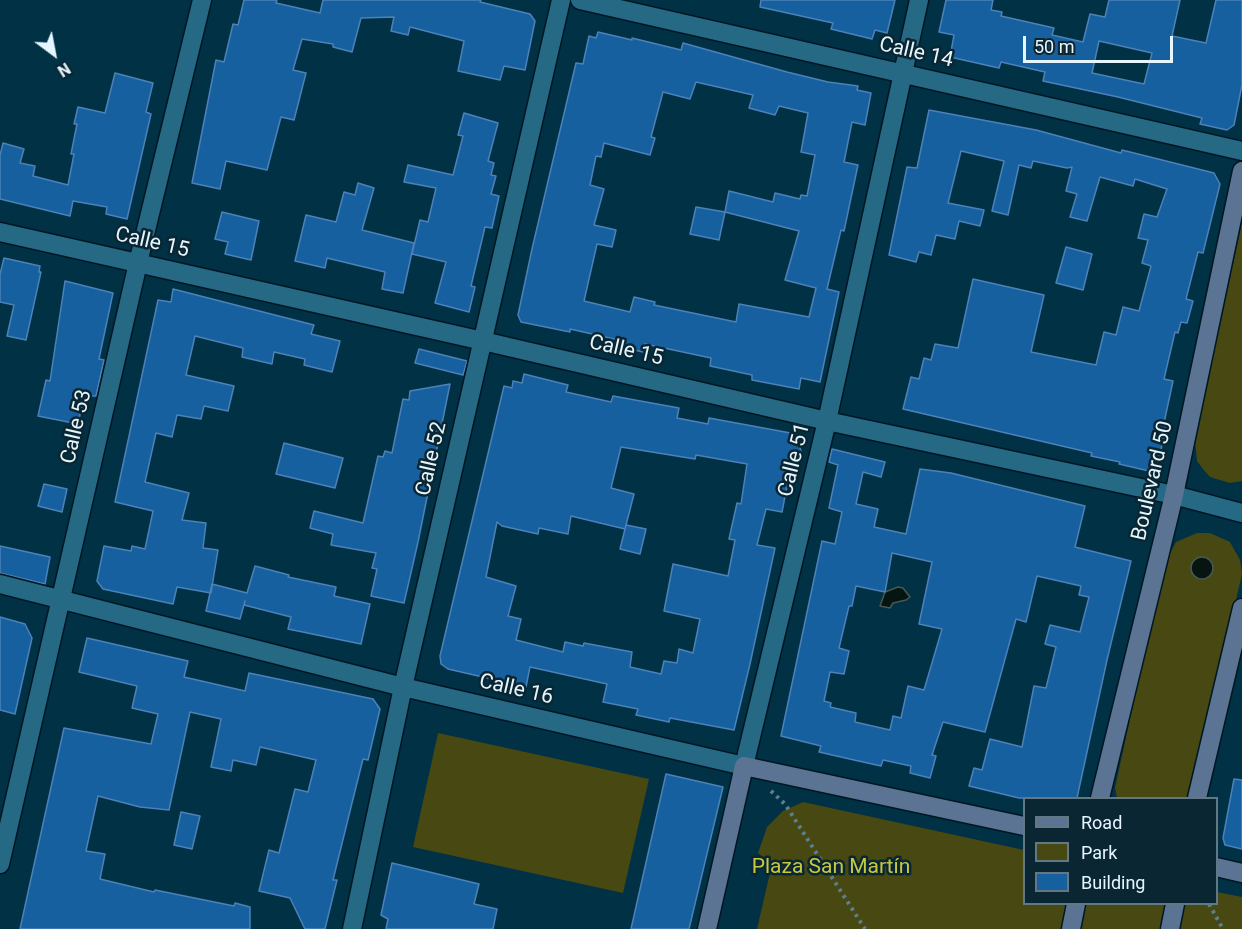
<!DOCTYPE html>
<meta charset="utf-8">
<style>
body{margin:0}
#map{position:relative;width:1242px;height:929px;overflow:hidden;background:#003144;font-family:Roboto,sans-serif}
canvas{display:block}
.legend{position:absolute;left:1023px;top:797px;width:195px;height:108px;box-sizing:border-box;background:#0a2632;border:2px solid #627984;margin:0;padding:8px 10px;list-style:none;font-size:18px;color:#e6f6fe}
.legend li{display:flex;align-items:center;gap:12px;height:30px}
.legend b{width:30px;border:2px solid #627984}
.north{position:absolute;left:24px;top:24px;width:60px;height:60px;-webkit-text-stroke:4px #0a2632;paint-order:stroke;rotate:148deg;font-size:16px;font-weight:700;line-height:24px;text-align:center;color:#e6f6fe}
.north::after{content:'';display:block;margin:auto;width:21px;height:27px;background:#e6f6fe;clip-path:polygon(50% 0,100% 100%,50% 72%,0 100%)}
.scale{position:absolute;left:1023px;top:36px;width:150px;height:27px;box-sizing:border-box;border:3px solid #e6f6fe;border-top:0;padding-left:8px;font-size:18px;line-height:21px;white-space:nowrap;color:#e6f6fe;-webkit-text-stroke:4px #0a2632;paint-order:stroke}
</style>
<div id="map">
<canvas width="1242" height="929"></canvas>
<ul class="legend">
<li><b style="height:8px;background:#5c7493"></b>Road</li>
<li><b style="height:16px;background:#474812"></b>Park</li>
<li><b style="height:16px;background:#16609f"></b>Building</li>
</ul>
<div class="north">N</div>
<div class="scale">50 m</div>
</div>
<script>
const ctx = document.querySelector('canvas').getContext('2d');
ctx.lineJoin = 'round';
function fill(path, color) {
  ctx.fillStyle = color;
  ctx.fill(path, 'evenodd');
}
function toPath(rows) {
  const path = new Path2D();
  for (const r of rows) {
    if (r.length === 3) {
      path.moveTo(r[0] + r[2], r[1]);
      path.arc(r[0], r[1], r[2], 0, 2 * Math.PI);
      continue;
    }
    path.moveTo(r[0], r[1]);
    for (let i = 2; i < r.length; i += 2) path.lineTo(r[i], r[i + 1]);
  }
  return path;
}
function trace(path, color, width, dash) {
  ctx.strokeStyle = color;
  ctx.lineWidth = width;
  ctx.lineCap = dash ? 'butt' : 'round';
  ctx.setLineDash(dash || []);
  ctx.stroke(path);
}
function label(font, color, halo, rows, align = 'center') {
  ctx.font = font + ' Roboto,sans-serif';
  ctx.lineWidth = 5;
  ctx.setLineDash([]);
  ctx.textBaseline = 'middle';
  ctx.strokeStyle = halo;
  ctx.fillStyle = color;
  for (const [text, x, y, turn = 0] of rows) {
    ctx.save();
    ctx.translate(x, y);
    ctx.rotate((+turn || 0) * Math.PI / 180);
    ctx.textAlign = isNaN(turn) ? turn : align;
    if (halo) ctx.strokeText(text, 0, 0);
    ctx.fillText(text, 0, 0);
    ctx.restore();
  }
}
fill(toPath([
 [1242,222,1242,481,1230,483,1210,477,1203,469,1197,461,1195,441],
 [1197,533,1210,533,1230,542,1240,560,1242,574,1190,798,1117,798,1115,788,1163,567,1176,542],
 [438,733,649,779,623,893,413,847],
 [803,802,1024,850,1024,904,1216,904,1217,892,1242,897,1242,929,757,929,772,864,758,853,767,827,783,811]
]), '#474812');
const water = toPath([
 [1202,568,11],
 [898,587,903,588,910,597,906,600,893,603,890,608,880,606,885,592,898,587]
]);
fill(water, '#061510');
trace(water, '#495857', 1.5);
const building = toPath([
 [244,0,277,0,276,3,320,13,323,0,481,0,480,2,530,14,535,21,525,70,504,66,500,80,458,71,464,41,410,27,408,35,391,31,394,17,361,18,352,52,333,47,333,44,302,39,293,70,306,73,294,120,281,117,267,170,226,161,220,189,192,183,216,60,224,62,233,24,238,25,244,0],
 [761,0,895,0,887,33,875,30,872,39,831,29,833,23,760,7,761,0],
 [946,0,993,0,991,10,1002,12,1001,16,1054,28,1052,35,1083,42,1090,14,1105,17,1109,0,1180,0,1172,36,1206,43,1216,0,1242,0,1242,85,1234,125,1227,130,1200,124,1202,118,1118,97,1043,81,1045,72,1001,62,999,68,950,57,954,35,939,32,946,0],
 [1099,41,1152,53,1144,84,1092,73,1099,41],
 [598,32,632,40,632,38,681,50,683,43,787,72,828,82,858,86,857,90,871,93,865,125,852,122,844,162,858,165,844,231,841,230,827,289,839,292,820,382,801,378,799,389,752,380,752,375,710,366,711,358,645,344,643,352,622,347,623,341,570,329,570,332,521,322,518,315,532,249,576,63,583,64,589,36,596,38,598,32],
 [696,82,753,95,749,108,775,115,779,106,808,113,801,152,815,155,807,196,801,195,800,199,775,193,773,202,729,191,725,212,799,231,785,280,816,288,809,317,739,304,736,322,654,305,655,302,634,297,630,312,584,301,597,244,612,247,616,230,594,225,604,189,590,185,596,156,601,157,604,143,650,155,655,138,651,137,663,92,690,99,696,82],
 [115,73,153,83,146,112,151,114,127,219,106,214,107,207,73,201,70,216,0,199,0,155,3,143,24,149,20,163,35,166,33,176,68,185,74,154,71,154,77,124,74,124,78,107,105,113,115,73],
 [929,110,1036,130,1121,153,1122,150,1214,173,1220,184,1203,253,1198,252,1186,299,1193,301,1187,323,1181,322,1178,333,1175,332,1164,379,1173,381,1164,423,1166,423,1158,466,1149,471,1119,464,1120,462,1091,456,1092,453,903,409,911,377,919,379,924,358,931,360,935,344,958,348,973,279,1044,295,1031,352,1096,365,1104,332,1116,335,1123,307,1139,311,1151,266,1142,263,1148,240,1138,238,1144,214,1157,217,1167,189,1135,179,1133,186,1100,177,1087,221,1070,217,1077,194,1066,191,1072,167,1067,168,1033,161,1031,168,1019,165,1008,215,992,211,1004,161,961,151,948,203,984,210,980,226,959,221,955,239,936,235,931,255,919,252,916,262,889,255,907,167,917,168,929,110],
 [464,113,498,123,488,161,494,163,491,175,496,176,491,194,499,196,492,228,485,227,471,286,475,287,469,312,435,303,446,262,412,254,420,220,428,222,436,188,404,182,408,165,453,175,463,136,458,135,464,113],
 [358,183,374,188,362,230,414,243,403,293,382,289,385,272,327,258,325,268,295,261,306,215,336,222,344,192,355,195,358,183],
 [696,207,725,212,719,240,690,234,696,207],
 [222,212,259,221,251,260,225,254,228,242,215,239,222,212],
 [1066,247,1092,254,1083,290,1056,283,1066,247],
 [4,258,40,266,39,272,41,272,26,340,7,336,14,305,0,302,0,274,4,258],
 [65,281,113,293,99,359,104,360,96,396,84,396,78,424,38,416,46,380,50,381,65,281],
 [173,289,314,325,311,334,340,341,332,372,304,365,305,359,274,352,272,364,242,357,243,348,195,336,186,375,234,386,228,411,204,406,201,419,177,415,172,437,156,433,145,482,189,493,182,520,206,523,203,548,218,550,211,593,177,587,173,604,103,589,97,581,104,546,131,551,132,546,145,549,153,511,115,502,158,300,171,302,173,289],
 [419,349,467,361,463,375,415,363,419,349],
 [524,374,568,385,566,392,611,402,613,396,679,408,677,418,708,424,709,418,796,434,801,451,795,481,788,481,782,512,766,509,757,545,775,548,750,664,734,730,670,718,669,722,636,715,638,709,603,702,607,684,530,667,526,687,448,669,441,664,440,656,504,386,512,388,513,381,522,383,524,374],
 [621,447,695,459,696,455,747,464,741,504,737,503,729,539,735,540,728,576,673,564,664,611,700,619,693,653,679,649,677,663,664,661,661,674,630,667,632,652,584,643,583,646,565,642,563,652,516,640,521,619,508,616,516,586,486,577,497,522,502,526,538,534,539,528,568,534,571,516,625,529,634,494,611,488,621,447],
 [450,384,418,542,404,603,371,596,377,569,372,568,376,553,331,545,333,534,310,528,314,511,363,523,378,456,383,457,385,451,392,453,403,399,409,400,410,391,450,384],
 [284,443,343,458,335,488,276,474,284,443],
 [832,449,885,462,881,477,863,472,856,504,878,509,874,527,906,534,920,469,951,473,1085,506,1075,547,1131,561,1107,660,1077,798,1019,798,969,786,974,768,982,770,990,739,1022,747,1034,686,1046,688,1056,647,1045,644,1050,625,1080,632,1089,597,1079,595,1081,586,1037,576,1026,622,1016,619,985,732,943,722,932,755,936,756,930,778,910,773,911,766,883,760,881,766,854,760,819,752,821,746,781,736,822,541,835,544,842,512,829,508,838,465,829,462,832,449],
 [892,553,932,562,919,624,942,629,924,690,908,686,901,718,893,716,890,730,855,722,856,713,830,707,831,703,824,701,830,672,844,674,849,651,839,648,849,606,852,606,856,586,885,592,892,553],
 [44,484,67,489,62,512,38,506,44,484],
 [626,525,646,529,640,554,620,549,626,525],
 [0,546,50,557,45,584,0,573,0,546],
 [255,566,289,575,288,577,336,587,334,596,370,604,361,644,288,629,291,617,244,605,245,601,240,619,206,611,212,584,247,593,255,566],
 [0,617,25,624,32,638,15,714,0,710,0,617],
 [87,638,188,661,184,677,245,691,249,673,373,699,380,709,368,760,363,759,352,803,333,880,337,880,325,929,305,929,290,898,259,891,269,850,279,853,295,789,308,792,316,760,260,747,256,765,233,760,231,771,211,767,221,719,190,712,169,810,140,807,98,796,86,851,105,854,100,879,154,892,155,890,234,906,235,903,250,907,250,929,20,929,64,728,151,744,158,714,132,708,137,686,79,672,87,638],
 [666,774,723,787,689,929,631,929,666,774],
 [1234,779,1242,780,1242,849,1225,845,1223,838,1234,779],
 [181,812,200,816,192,849,174,845,181,812],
 [392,863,479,884,474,904,497,909,493,929,386,929,388,919,381,915,392,863]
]);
fill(building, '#16609f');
trace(building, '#4c82b8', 1.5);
const minor = toPath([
 [580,0,1242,151],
 [0,232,483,341,827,421,1174,495,1242,513],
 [0,584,403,687,744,766,827,421,919,0],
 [0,864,138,263,202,0],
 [352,929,403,687,561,0]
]);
const secondary = toPath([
 [1100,798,1174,495,1242,171],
 [1197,798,1242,608],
 [1216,867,1242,873],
 [707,929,744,766,1024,826],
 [1071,929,1076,904],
 [1170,929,1175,904]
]);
trace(minor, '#001723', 21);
trace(secondary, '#001723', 21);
trace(toPath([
 [771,791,785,804,865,929],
 [1209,904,1223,929]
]), '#5c808e', 4, [3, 4.5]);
trace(minor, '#256985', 18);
trace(secondary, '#5c7493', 18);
label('21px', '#e6f6fe', '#0a2632', [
 ["Calle 14",916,53,13],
 ["Calle 15",152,243,13],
 ["Calle 15",626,351,13],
 ["Calle 53",77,427,-77],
 ["Calle 52",432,459,-77],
 ["Calle 51",795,460,-76],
 ["Boulevard 50",1153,481,-77],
 ["Calle 16",516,690,13]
]);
label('21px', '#c7c740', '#0a2632', [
 ["Plaza San Martín",831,868]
]);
</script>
